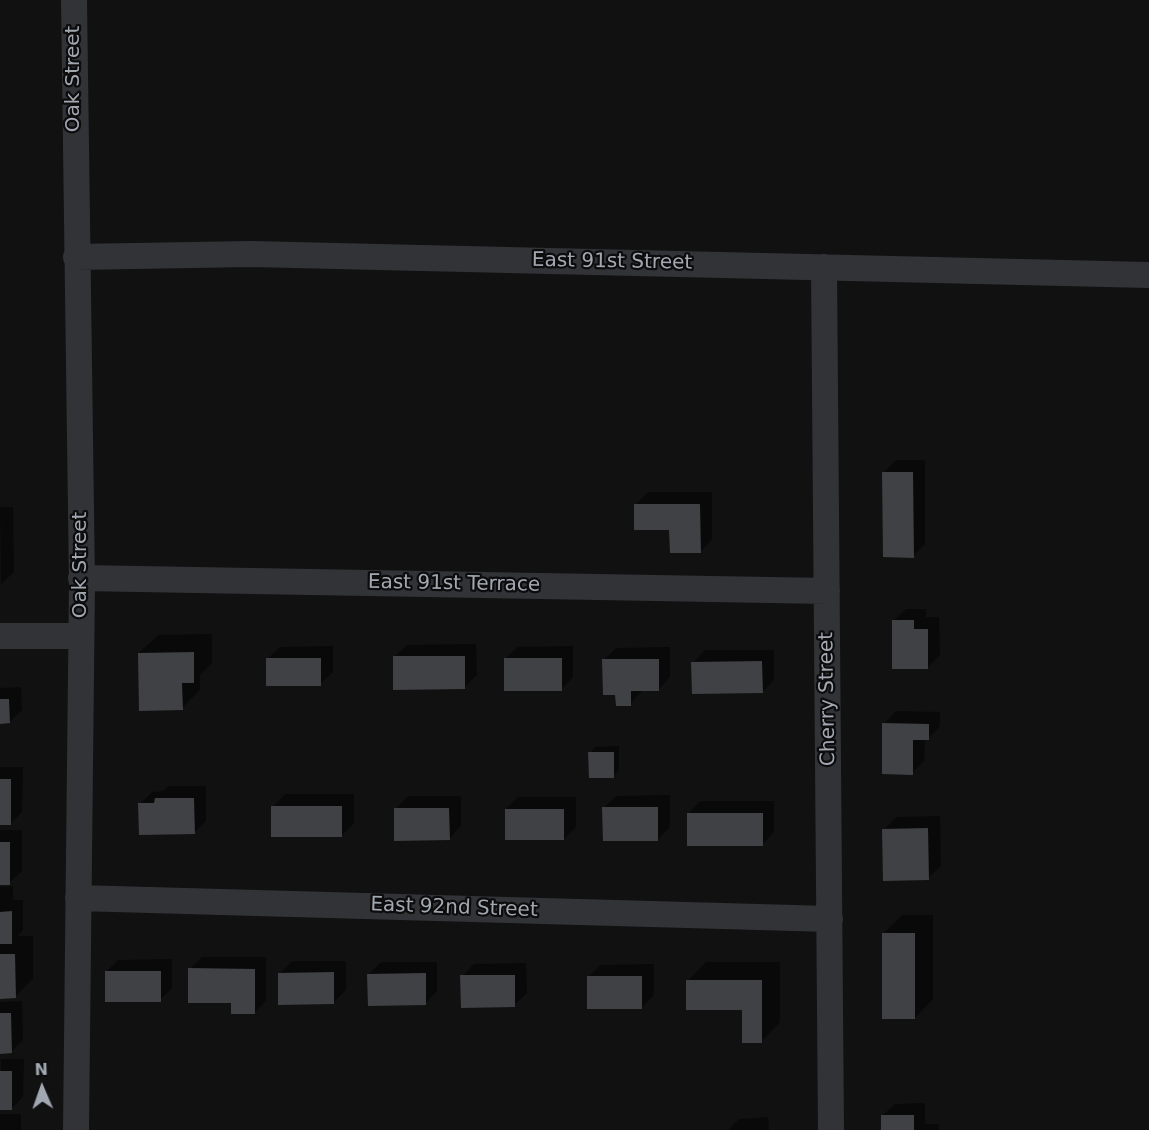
<!DOCTYPE html>
<style>
body{margin:0}
#map{position:relative;width:1149px;height:1130px;overflow:hidden;background:#111112;font-family:"DejaVu Sans",sans-serif}
canvas{display:block}
.north{position:absolute;left:12px;top:1058px;width:60px;height:60px;-webkit-text-stroke:4px #0c0c0d;paint-order:stroke;rotate:358deg;font-size:16px;font-weight:700;line-height:24px;text-align:center;color:#a2a8b2}
.north::after{content:'';display:block;margin:auto;width:21px;height:27px;background:#a2a8b2;clip-path:polygon(50% 0,100% 100%,50% 72%,0 100%)}
</style>
<div id="map">
<canvas width="1149" height="1130"></canvas>
<div class="north">N</div>
</div>
<script>
const ctx = document.querySelector('canvas').getContext('2d');
ctx.lineJoin = 'round';
function fill(path, color) {
  ctx.fillStyle = color;
  ctx.fill(path, 'evenodd');
}
function toPath(rows) {
  const path = new Path2D();
  for (const r of rows) {
    path.moveTo(r[0], r[1]);
    for (let i = 2; i < r.length; i += 2) path.lineTo(r[i], r[i + 1]);
  }
  return path;
}
function trace(path, color, width, dash) {
  ctx.strokeStyle = color;
  ctx.lineWidth = width;
  ctx.lineCap = dash ? 'butt' : 'round';
  ctx.setLineDash(dash || []);
  ctx.stroke(path);
}
function label(font, color, halo, rows, align = 'center') {
  ctx.font = font + ' "DejaVu Sans",sans-serif';
  ctx.lineWidth = 4.5;
  ctx.setLineDash([]);
  ctx.textBaseline = 'middle';
  ctx.strokeStyle = halo;
  ctx.fillStyle = color;
  for (const [text, x, y, turn = 0] of rows) {
    ctx.save();
    ctx.translate(x, y);
    ctx.rotate((+turn || 0) * Math.PI / 180);
    ctx.textAlign = isNaN(turn) ? turn : align;
    if (halo) ctx.strokeText(text, 0, 0);
    ctx.fillText(text, 0, 0);
    ctx.restore();
  }
}
fill(toPath([
 [896,460,925,460,925,544,913,556,884,472],
 [648,492,712,492,712,539,700,552,636,504],
 [0,507,13,507,14,572,1,584],
 [906,609,926,609,926,617,939,617,940,655,927,668,893,621],
 [212,634,212,663,200,675,200,690,182,708,139,653,158,635],
 [476,644,477,675,464,687,394,657,407,645],
 [333,646,333,672,320,684,267,659,280,647],
 [573,646,573,677,561,689,505,659,518,647],
 [670,647,670,677,658,690,643,690,630,704,617,693,604,660,616,648],
 [705,650,774,650,774,680,762,692,693,663],
 [21,687,22,710,9,722,0,722,0,688],
 [896,711,940,712,940,726,928,739,925,739,924,761,912,773,884,724],
 [619,746,619,770,614,776,590,753,595,747],
 [0,767,23,767,22,812,10,824,0,824],
 [168,786,206,786,206,821,194,833,140,804,152,792,163,791],
 [285,794,354,794,354,823,341,836,273,807],
 [670,795,670,827,658,839,604,808,616,796],
 [408,796,461,796,461,826,449,839,396,809],
 [518,797,576,797,576,827,564,839,506,809],
 [700,801,774,801,774,832,762,845,688,814],
 [940,816,941,866,928,878,884,830,896,817],
 [0,830,22,830,22,871,9,883,0,883],
 [13,886,13,900,23,900,23,930,17,936,33,936,33,978,15,997,0,997,0,887],
 [902,915,933,915,933,999,915,1018,883,934],
 [202,957,266,957,266,1001,254,1013,233,1001,190,969],
 [172,959,172,988,160,1000,106,972,118,960],
 [292,961,346,961,346,990,333,1003,280,973],
 [381,962,437,962,437,991,425,1004,369,974],
 [706,962,780,962,780,1022,762,1041,744,1009,688,981],
 [526,963,527,993,514,1005,462,976,474,964],
 [654,964,654,995,642,1007,588,977,601,965],
 [22,1001,23,1040,11,1052,0,1052,0,1002],
 [1,1059,24,1059,23,1097,11,1109,0,1109],
 [925,1103,925,1124,939,1124,939,1130,882,1130,882,1116,895,1104],
 [0,1114,21,1114,21,1130,0,1130],
 [768,1117,769,1130,728,1130,739,1119]
]), '#0007');
fill(toPath([
 [882,472,913,472,914,558,883,557],
 [634,504,700,504,701,553,670,553,669,530,634,530],
 [892,620,914,620,914,629,928,629,928,669,892,669],
 [194,652,194,683,182,683,183,710,139,711,138,653],
 [393,656,465,656,465,689,393,690],
 [266,658,321,658,321,686,266,686],
 [504,658,562,658,562,691,504,691],
 [602,659,659,659,659,691,631,691,631,706,616,706,615,695,603,695],
 [762,661,763,693,692,694,691,662],
 [0,699,9,699,10,723,0,724],
 [882,723,929,724,929,740,913,740,913,775,882,774],
 [588,752,614,752,614,778,589,778],
 [0,779,11,779,11,825,0,825],
 [155,798,194,798,195,834,139,835,138,803,154,803],
 [271,806,342,806,342,837,271,837],
 [602,807,658,807,658,841,603,841],
 [394,808,449,808,450,840,394,841],
 [505,809,564,809,564,840,505,840],
 [687,813,763,813,763,846,687,846],
 [928,828,929,880,883,881,882,829],
 [0,842,10,842,10,885,0,885],
 [12,911,12,944,0,944,0,912],
 [882,933,915,933,915,1019,882,1019],
 [0,954,15,954,16,998,0,999],
 [188,968,255,969,255,1014,231,1014,231,1003,188,1003],
 [105,971,161,971,161,1002,105,1002],
 [334,972,334,1004,278,1005,278,973],
 [426,973,426,1005,368,1006,367,974],
 [460,975,515,975,515,1007,461,1008],
 [587,976,642,976,642,1009,587,1009],
 [686,980,762,980,762,1043,742,1043,742,1010,686,1010],
 [0,1013,11,1013,12,1053,0,1054],
 [0,1071,12,1071,12,1110,0,1110],
 [881,1115,914,1115,914,1130,881,1130]
]), '#404145');
trace(toPath([
 [74,0,82,583,76,1130],
 [76,257,251,254,1149,275],
 [824,267,831,1130],
 [81,578,827,591],
 [0,636,81,636],
 [78,898,830,919]
]), '#323337', 26);
label('20px', '#a2a8b2', '#0c0c0d', [
 ["Oak Street",74,79,-90],
 ["East 91st Street",612,262,1],
 ["Oak Street",81,565,-90],
 ["East 91st Terrace",454,584,1],
 ["Cherry Street",828,699,-91],
 ["East 92nd Street",454,908,2]
]);
</script>
